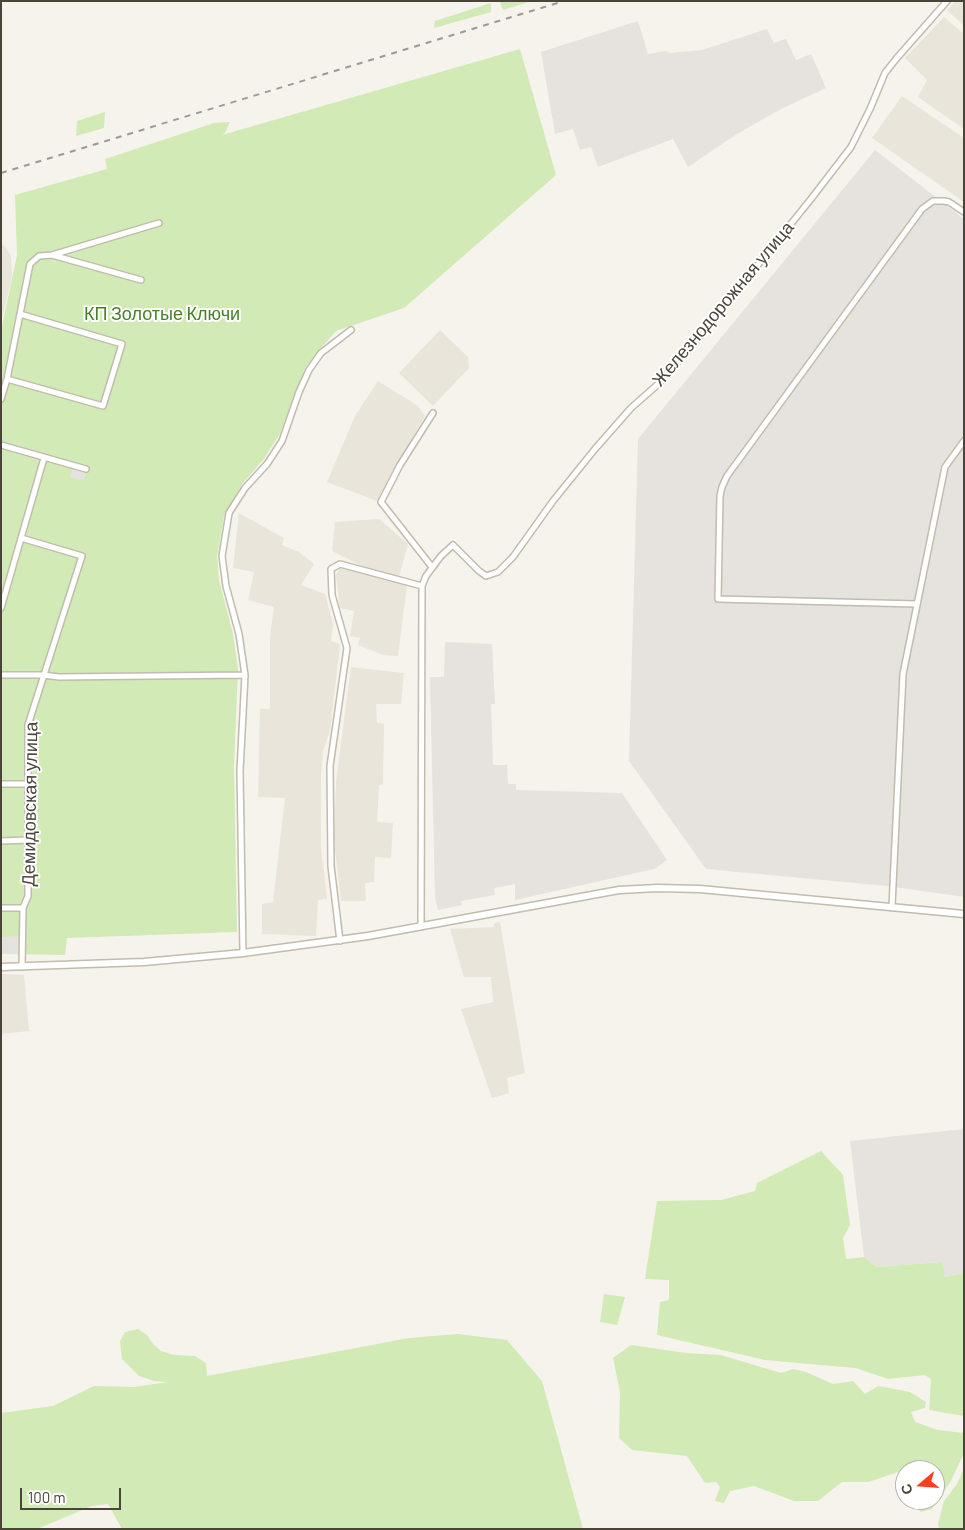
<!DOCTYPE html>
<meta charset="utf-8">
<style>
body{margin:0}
#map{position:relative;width:965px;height:1530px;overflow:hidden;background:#f6f3ec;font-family:Barlow,sans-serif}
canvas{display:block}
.frame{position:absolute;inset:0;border:2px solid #4b4439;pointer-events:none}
.north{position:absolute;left:895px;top:1460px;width:50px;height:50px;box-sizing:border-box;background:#fff;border:1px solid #b7b4b0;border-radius:50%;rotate:252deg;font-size:14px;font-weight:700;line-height:20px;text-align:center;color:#4b4439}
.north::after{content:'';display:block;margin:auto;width:18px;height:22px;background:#fc3f1d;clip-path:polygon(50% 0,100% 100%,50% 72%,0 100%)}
.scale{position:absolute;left:20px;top:1488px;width:101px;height:22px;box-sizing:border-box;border:2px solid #4b4439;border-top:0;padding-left:6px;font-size:15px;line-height:18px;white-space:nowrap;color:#4b4439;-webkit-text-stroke:4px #fff;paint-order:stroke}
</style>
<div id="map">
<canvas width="965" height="1530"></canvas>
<div class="frame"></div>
<div class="north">С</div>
<div class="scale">100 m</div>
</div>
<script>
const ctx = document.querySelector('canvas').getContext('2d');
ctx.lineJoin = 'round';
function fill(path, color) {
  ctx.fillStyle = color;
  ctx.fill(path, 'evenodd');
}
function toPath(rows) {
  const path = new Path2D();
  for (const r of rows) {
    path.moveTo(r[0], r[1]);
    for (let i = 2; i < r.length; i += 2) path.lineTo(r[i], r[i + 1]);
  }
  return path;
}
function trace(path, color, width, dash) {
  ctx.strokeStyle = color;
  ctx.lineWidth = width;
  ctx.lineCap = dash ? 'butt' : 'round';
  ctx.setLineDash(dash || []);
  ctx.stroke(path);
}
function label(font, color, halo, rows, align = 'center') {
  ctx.font = font + ' Barlow,sans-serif';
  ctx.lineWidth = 4;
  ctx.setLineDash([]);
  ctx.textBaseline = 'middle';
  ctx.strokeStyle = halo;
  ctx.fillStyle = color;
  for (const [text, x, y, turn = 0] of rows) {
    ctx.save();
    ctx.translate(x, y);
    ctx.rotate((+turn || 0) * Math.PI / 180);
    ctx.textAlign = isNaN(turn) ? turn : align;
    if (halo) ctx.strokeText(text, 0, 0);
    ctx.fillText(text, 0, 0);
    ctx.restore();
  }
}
fill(toPath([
 [956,1,964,1,964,26,947,10],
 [944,17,964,34,964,129,918,97,927,80,905,58],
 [902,96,964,138,964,202,872,138],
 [1,245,5,246,11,256,12,277,1,323],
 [440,330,468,357,469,368,433,406,399,373],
 [378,381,418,406,425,416,377,501,327,482,355,416],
 [239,513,284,538,282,545,299,552,314,564,301,585,325,594,333,624,331,641,340,644,330,731,323,751,321,776,321,847,327,899,318,900,316,936,262,934,262,904,273,902,285,798,258,797,260,709,270,709,270,636,274,607,248,600,254,572,233,568],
 [379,519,408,544,399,577,360,565,332,551,335,522],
 [340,568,407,585,398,656,383,655,358,645,360,638,350,636,354,611,340,608,336,575],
 [351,667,404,673,401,704,376,704,377,723,384,724,383,784,379,786,377,822,393,823,391,858,375,857,374,882,365,883,366,901,341,901,334,840,336,782],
 [500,922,525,1073,507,1078,509,1093,492,1098,461,1009,493,1002,491,977,464,977,450,929,494,927,494,923],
 [1,974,24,975,29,1031,1,1034]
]), '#eae5da');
fill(toPath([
 [638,21,648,54,665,51,670,53,702,50,767,29,774,43,786,39,796,60,811,54,826,88,781,109,737,134,688,167,673,139,598,167,591,147,580,150,573,129,555,134,541,52],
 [875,150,964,219,964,897,887,886,706,869,629,761,638,439],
 [445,642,492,644,495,704,491,704,493,765,507,765,508,784,516,784,516,790,622,793,667,860,654,869,515,900,515,884,494,888,495,895,461,901,462,905,438,910,435,897,430,677,444,677],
 [964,1129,964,1273,945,1277,941,1262,877,1267,864,1257,850,1141]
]), '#e6e2dd');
fill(toPath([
 [503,1,532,1,503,10,500,2],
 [491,3,491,12,434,28,435,21],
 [520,49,556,175,404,308,336,331,319,350,305,368,280,434,263,460,242,484,224,516,217,556,219,580,233,634,238,669,234,765,237,932,67,938,65,955,1,954,1,331,17,255,15,195,107,169,105,159,214,123,230,122,225,133,222,135],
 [105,112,104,128,76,136,77,121],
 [821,1151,843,1175,850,1225,843,1238,846,1259,864,1257,877,1267,942,1262,945,1277,964,1273,964,1416,929,1410,931,1379,925,1375,888,1379,855,1368,765,1360,657,1335,660,1302,669,1300,669,1280,645,1279,657,1201,721,1200,755,1191,757,1183],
 [604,1294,625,1297,617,1325,600,1322],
 [138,1329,147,1335,153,1344,161,1351,174,1355,195,1356,206,1363,207,1376,409,1338,458,1334,507,1340,542,1381,583,1529,122,1529,108,1504,92,1506,37,1529,1,1529,1,1413,53,1406,94,1386,134,1387,168,1382,154,1381,139,1376,122,1359,120,1341,125,1332],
 [631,1345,686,1353,721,1355,781,1373,793,1369,806,1372,833,1384,853,1381,865,1394,878,1386,910,1392,926,1402,925,1408,911,1412,915,1422,938,1430,964,1433,964,1453,951,1481,932,1509,921,1512,914,1506,915,1500,935,1500,935,1470,908,1469,868,1482,842,1482,818,1501,794,1501,754,1486,730,1491,724,1503,715,1501,720,1487,716,1482,705,1483,687,1456,632,1450,619,1438,620,1392,613,1358],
 [964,1468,964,1529,939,1529,938,1524,944,1501,957,1484]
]), '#d2eab5');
fill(toPath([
 [73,468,86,472,84,481,70,477],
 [18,936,18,954,1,954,1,937]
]), '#e5e3e0');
const minor = toPath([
 [52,255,141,280],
 [7,379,103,406,122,344,20,314],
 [1,399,7,379,30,264,39,256,52,255,159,223],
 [1,445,86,469],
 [21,538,82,556,28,725,28,896,23,908,22,967],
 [432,567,381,502,400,465,433,413],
 [917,604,718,599,720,496,722,487,727,476,922,209,933,201,944,201,949,202,964,212],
 [1,608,44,458],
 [1,675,43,675,59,677,245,675],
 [1,784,28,784],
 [1,841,29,840],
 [892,906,903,674,945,467,964,441],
 [1,908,23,908],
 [421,927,422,586,426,576,441,556,453,545,479,571,486,576,498,572,513,557,553,501,595,449,631,408,656,386,694,344,811,199,851,147,870,109,885,73,896,59,947,1],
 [340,941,331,866,330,766,347,648,332,595,331,569,340,564,422,586],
 [243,953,240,771,245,675,239,634,226,586,222,556,229,513,245,488,267,464,282,441,299,392,309,370,321,353,351,330]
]);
const tertiary = toPath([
 [1,967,144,962,243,953,368,936,619,890,658,888,700,889,964,914]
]);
trace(minor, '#c2bbae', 8);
trace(tertiary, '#c2bbae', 9);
trace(minor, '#fff', 5);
trace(tertiary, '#fff', 6);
trace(toPath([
 [1,173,564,1]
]), '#9a9a9a', 2, [6, 6]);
label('18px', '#4b4439', '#fff', [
 ["Железнодорожная улица",723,304,-50],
 ["Демидовская улица",30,804,-89]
]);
label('18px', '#4a7f2a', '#fff', [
 ["КП Золотые Ключи",162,314]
]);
</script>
